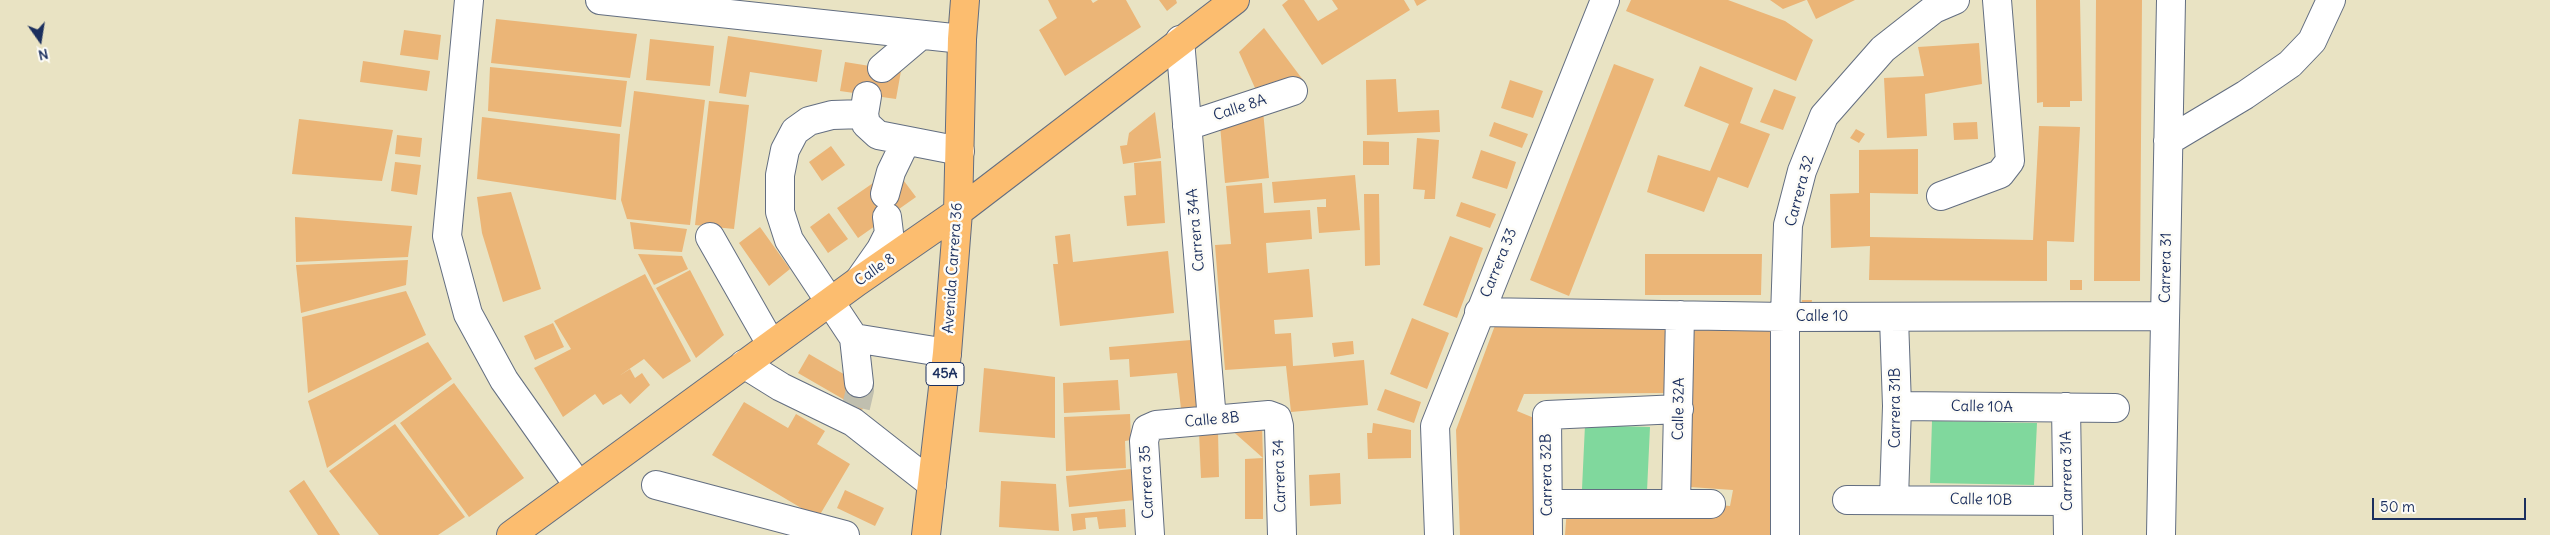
<!DOCTYPE html>
<style>
body{margin:0}
#map{position:relative;width:2550px;height:535px;overflow:hidden;background:#e9e3c3;font-family:Delius,sans-serif}
canvas{display:block}
.north{position:absolute;left:15px;top:15px;width:50px;height:50px;-webkit-text-stroke:4px #fdfcf7;paint-order:stroke;rotate:167deg;font-size:14px;font-weight:700;line-height:20px;text-align:center;color:#1b2f5e}
.north::after{content:'';display:block;margin:auto;width:18px;height:22px;background:#1b2f5e;clip-path:polygon(50% 0,100% 100%,50% 72%,0 100%)}
.scale{position:absolute;left:2372px;top:498px;width:154px;height:22px;box-sizing:border-box;border:2px solid #1b2f5e;border-top:0;padding-left:6px;font-size:15px;line-height:18px;white-space:nowrap;color:#1b2f5e;-webkit-text-stroke:4px #fdfcf7;paint-order:stroke}
</style>
<div id="map">
<canvas width="2550" height="535"></canvas>
<div class="north">N</div>
<div class="scale">50 m</div>
</div>
<script>
const ctx = document.querySelector('canvas').getContext('2d');
ctx.lineJoin = 'round';
function fill(path, color) {
  ctx.fillStyle = color;
  ctx.fill(path, 'evenodd');
}
function toPath(rows) {
  const path = new Path2D();
  for (const r of rows) {
    path.moveTo(r[0], r[1]);
    for (let i = 2; i < r.length; i += 2) path.lineTo(r[i], r[i + 1]);
  }
  return path;
}
function trace(path, color, width, dash) {
  ctx.strokeStyle = color;
  ctx.lineWidth = width;
  ctx.lineCap = dash ? 'butt' : 'round';
  ctx.setLineDash(dash || []);
  ctx.stroke(path);
}
function label(font, color, halo, rows, align = 'center') {
  ctx.font = font + ' Delius,sans-serif';
  ctx.lineWidth = 5;
  ctx.setLineDash([]);
  ctx.textBaseline = 'middle';
  ctx.strokeStyle = halo;
  ctx.fillStyle = color;
  for (const [text, x, y, turn = 0] of rows) {
    ctx.save();
    ctx.translate(x, y);
    ctx.rotate((+turn || 0) * Math.PI / 180);
    ctx.textAlign = isNaN(turn) ? turn : align;
    if (halo) ctx.strokeText(text, 0, 0);
    ctx.fillText(text, 0, 0);
    ctx.restore();
  }
}
fill(toPath([
 [1932,421,2037,423,2034,485,1930,483],
 [1585,425,1650,427,1647,491,1582,489]
]), '#80d89d');
fill(toPath([
 [1048,0,1091,0,1093,3,1098,0,1126,0,1141,27,1065,76,1039,30,1057,18],
 [1159,0,1176,0,1177,3,1167,11],
 [1288,0,1304,0,1318,21,1338,9,1332,0,1404,0,1410,10,1322,65,1282,5],
 [1414,0,1427,0,1417,6],
 [1631,0,1728,0,1785,21,1813,40,1796,81,1626,11],
 [1770,0,1806,0,1783,9],
 [1807,0,1855,0,1816,19],
 [2036,0,2080,0,2082,101,2070,101,2070,107,2043,107,2043,102,2037,103],
 [2096,0,2142,0,2140,281,2094,281],
 [496,19,637,34,630,78,491,63],
 [1264,28,1303,80,1259,97,1239,52],
 [404,30,441,35,438,60,400,55],
 [728,36,822,50,817,82,750,72,746,97,719,93],
 [650,39,714,46,710,86,646,80],
 [1979,43,1982,84,1925,94,1927,136,1887,138,1884,78,1924,76,1918,47],
 [363,61,430,71,427,91,360,82],
 [845,62,901,71,896,99,840,91],
 [1614,64,1654,79,1569,296,1530,280],
 [1700,66,1753,88,1740,123,1770,134,1748,188,1718,177,1704,212,1647,192,1658,155,1710,171,1729,124,1684,106],
 [490,67,627,81,621,127,488,111],
 [1396,79,1398,112,1439,110,1440,132,1367,135,1366,80],
 [1510,80,1543,91,1533,118,1501,108],
 [1774,89,1796,97,1783,130,1760,122],
 [634,91,705,100,690,225,627,219,621,200],
 [709,101,749,105,734,229,695,225],
 [1263,110,1269,178,1225,183,1220,125],
 [1155,112,1161,158,1123,164,1120,146,1127,145,1129,133],
 [482,117,620,134,616,200,477,179],
 [299,119,393,130,382,181,292,174],
 [1494,122,1528,134,1522,148,1489,136],
 [1977,122,1978,139,1954,140,1953,123],
 [2039,126,2080,127,2074,242,2047,241,2047,281,1869,280,1870,246,1831,248,1830,194,1859,193,1859,150,1918,149,1918,194,1870,193,1870,237,2033,240],
 [1856,129,1865,134,1859,143,1850,138],
 [397,135,422,138,420,157,395,154],
 [1417,138,1439,140,1435,199,1424,199,1425,190,1413,189],
 [1363,141,1389,142,1389,165,1363,165],
 [831,146,845,165,822,181,809,162],
 [1481,150,1516,162,1507,189,1472,178],
 [1161,161,1165,223,1127,226,1124,196,1136,195,1134,163],
 [395,162,421,165,417,195,391,191],
 [1355,175,1360,230,1319,233,1317,207,1326,207,1326,199,1274,203,1272,182],
 [876,181,885,194,904,181,916,197,858,238,837,208],
 [1262,183,1264,213,1310,210,1312,239,1266,243,1268,273,1309,269,1313,317,1274,320,1275,334,1291,333,1293,366,1364,360,1368,405,1291,412,1286,366,1225,370,1215,245,1231,244,1226,186],
 [511,192,541,289,503,302,482,233,477,197],
 [1364,194,1379,194,1380,265,1365,266],
 [1461,202,1496,214,1490,228,1456,216],
 [829,213,848,239,828,253,810,227],
 [295,217,412,226,408,257,296,262],
 [630,222,687,229,682,252,634,249],
 [760,227,790,269,769,286,739,243],
 [1070,234,1073,262,1168,251,1174,313,1060,326,1053,264,1058,264,1055,236],
 [1450,236,1483,248,1457,318,1423,305],
 [638,254,682,256,688,269,654,285],
 [1645,254,1762,254,1761,295,1645,295],
 [408,260,406,285,301,313,296,265],
 [690,270,724,335,696,358,656,288],
 [645,274,691,361,663,379,644,359,619,376,630,369,635,378,642,373,650,385,630,404,621,394,603,405,595,394,563,417,534,368,571,349,554,321],
 [2070,280,2082,280,2082,290,2070,290],
 [406,291,426,335,308,393,302,317],
 [1802,300,1812,300,1811,307,1801,307],
 [1412,318,1449,333,1427,389,1390,374],
 [1497,320,1671,325,1668,393,1524,394,1517,411,1534,418,1538,535,1460,535,1456,430],
 [553,323,564,347,535,360,524,336],
 [1693,323,1772,324,1772,535,1565,535,1567,508,1711,504,1730,506,1733,490,1690,487],
 [1191,340,1198,407,1181,409,1177,373,1130,377,1129,359,1110,360,1109,347],
 [1353,341,1354,354,1334,357,1332,343],
 [428,342,452,379,327,468,308,401],
 [809,354,873,391,862,410,798,373],
 [984,368,1055,377,1055,438,979,432],
 [1118,380,1120,410,1064,413,1063,383],
 [454,383,524,478,469,517,400,423],
 [1385,389,1421,402,1414,423,1377,410],
 [744,402,788,428,796,414,825,431,817,444,850,464,818,518,712,455],
 [1130,414,1131,440,1125,441,1126,468,1066,471,1064,417],
 [1373,423,1411,430,1411,458,1368,459,1367,433,1372,433],
 [395,424,465,517,438,535,379,535,329,471],
 [1262,426,1263,458,1228,427],
 [1218,431,1219,477,1201,478,1199,432],
 [1263,458,1263,519,1245,519,1245,459],
 [1131,469,1135,500,1069,507,1066,476],
 [1340,473,1341,504,1310,506,1309,475],
 [304,480,340,535,318,535,289,491],
 [1001,481,1056,484,1059,531,999,527],
 [845,490,884,508,875,526,837,508],
 [1125,509,1126,527,1099,529,1097,517,1085,518,1086,529,1073,531,1071,514]
]), '#ebb577');
trace(toPath([
 [856,407,860,390,859,383]
]), '#c0bfaf', 28, [28, 14]);
const minor = toPath([
 [469,0,447,236,468,314,504,380,578,485],
 [600,0,962,39],
 [1180,40,1212,420],
 [882,68,921,35],
 [867,96,864,114,866,124,878,135,960,151],
 [1187,126,1293,91],
 [2168,141,2245,95,2290,64,2312,41,2331,0],
 [885,194,891,172,906,141],
 [1941,196,2000,174,2010,161,1997,0],
 [710,237,771,344],
 [860,279,881,249,889,233,887,217],
 [1479,312,1785,317,2165,316],
 [1894,318,1897,406,1894,499],
 [854,338,947,353],
 [744,364,781,387,853,422,932,484],
 [859,383,854,338,789,240,780,212,780,175,785,150,795,131,809,121,832,115,864,114],
 [1897,406,2115,408],
 [2066,407,2068,535],
 [656,485,845,535],
 [1847,500,2067,501],
 [1676,503,1680,315],
 [1548,504,1711,504],
 [1150,535,1144,441,1147,429,1156,425,1269,415,1277,418,1279,426,1282,535],
 [1439,535,1435,426,1605,0],
 [1548,535,1547,415,1679,409],
 [1785,535,1785,317,1788,225,1802,171,1824,116,1883,49,1934,9,1955,0],
 [2161,535,2171,0]
]);
const major = toPath([
 [511,535,857,282,958,212,1235,0],
 [926,535,947,353,958,212,962,39,965,0]
]);
trace(minor, '#636e81', 30);
trace(major, '#636e81', 30);
trace(minor, '#fff', 28);
trace(major, '#fcbd6f', 28);
for (const [x, y, w] of [
 [945,374,38]
]) {
  const box = new Path2D();
  box.roundRect(x - w / 2, y - 11.5, w, 23, 4);
  ctx.fillStyle = '#fdfcf7';
  ctx.fill(box);
  trace(box, '#1b2f5e', 1);
}
label('bold 14px', '#1b2f5e', null, [
 ["45A",945,374]
]);
label('15px', '#1b2f5e', '#fdfcf7', [
 ["Calle 8A",1240,108,-18],
 ["Carrera 32",1800,191,-75],
 ["Carrera 34A",1196,230,-95],
 ["Carrera 33",1499,263,-68],
 ["Avenida Carrera 36",953,268,-86],
 ["Carrera 31",2166,268,-89],
 ["Calle 8",875,270,-35],
 ["Calle 10",1822,317],
 ["Calle 10A",1982,407,1],
 ["Carrera 31B",1896,408,-90],
 ["Calle 32A",1679,409,-89],
 ["Calle 8B",1212,420,-5],
 ["Carrera 31A",2067,471,-91],
 ["Carrera 32B",1547,475,-91],
 ["Carrera 34",1280,476,-92],
 ["Carrera 35",1147,482,-93],
 ["Calle 10B",1981,500,1]
]);
</script>
